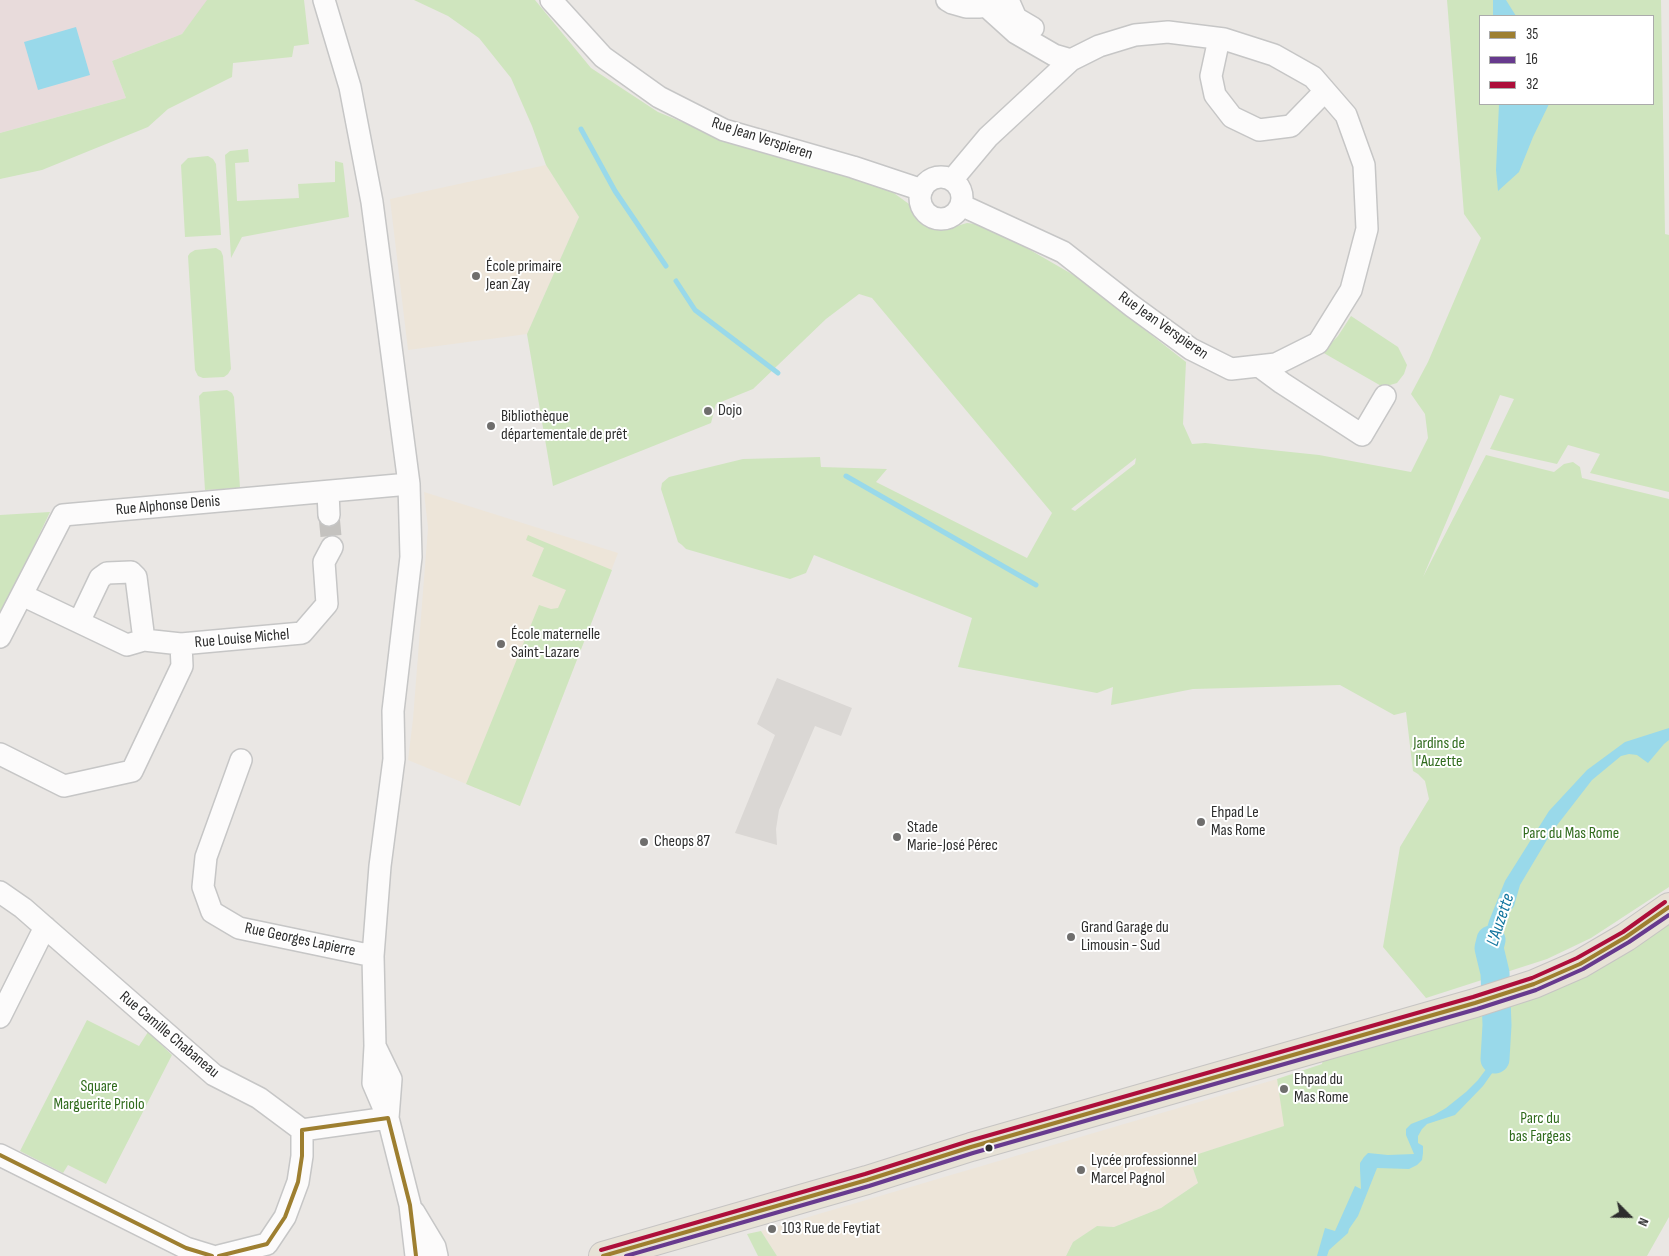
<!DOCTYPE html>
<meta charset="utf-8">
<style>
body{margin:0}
#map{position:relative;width:1669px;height:1256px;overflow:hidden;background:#eae7e4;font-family:"Sofia Sans Condensed",sans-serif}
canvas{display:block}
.legend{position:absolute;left:1479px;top:15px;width:175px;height:90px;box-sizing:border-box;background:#fff;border:1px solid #ababab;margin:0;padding:6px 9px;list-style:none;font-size:15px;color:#2d2d2d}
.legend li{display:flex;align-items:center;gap:10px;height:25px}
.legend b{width:25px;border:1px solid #ababab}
.north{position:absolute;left:1604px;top:1191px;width:50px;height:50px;-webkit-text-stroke:4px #fff;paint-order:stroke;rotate:113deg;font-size:14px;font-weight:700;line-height:20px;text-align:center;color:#2d2d2d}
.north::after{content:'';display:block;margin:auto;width:18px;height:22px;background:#2d2d2d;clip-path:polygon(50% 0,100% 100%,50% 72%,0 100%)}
</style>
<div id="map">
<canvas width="1669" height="1256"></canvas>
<ul class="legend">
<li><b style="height:6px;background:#9e7f30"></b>35</li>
<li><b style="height:6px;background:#673a8e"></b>16</li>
<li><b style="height:6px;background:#ad0e3a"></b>32</li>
</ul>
<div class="north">N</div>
</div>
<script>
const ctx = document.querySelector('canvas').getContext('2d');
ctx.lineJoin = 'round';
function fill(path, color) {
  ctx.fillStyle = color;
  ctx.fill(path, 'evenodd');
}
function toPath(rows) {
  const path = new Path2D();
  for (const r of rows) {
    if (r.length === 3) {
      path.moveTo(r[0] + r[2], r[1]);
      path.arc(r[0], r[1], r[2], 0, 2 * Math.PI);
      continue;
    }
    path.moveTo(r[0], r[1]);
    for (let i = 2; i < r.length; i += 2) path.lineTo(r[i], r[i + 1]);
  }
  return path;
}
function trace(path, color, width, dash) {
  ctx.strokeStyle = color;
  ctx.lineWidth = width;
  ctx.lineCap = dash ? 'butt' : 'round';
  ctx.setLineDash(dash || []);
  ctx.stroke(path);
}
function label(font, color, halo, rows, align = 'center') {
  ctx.font = font + ' "Sofia Sans Condensed",sans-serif';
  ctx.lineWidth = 4;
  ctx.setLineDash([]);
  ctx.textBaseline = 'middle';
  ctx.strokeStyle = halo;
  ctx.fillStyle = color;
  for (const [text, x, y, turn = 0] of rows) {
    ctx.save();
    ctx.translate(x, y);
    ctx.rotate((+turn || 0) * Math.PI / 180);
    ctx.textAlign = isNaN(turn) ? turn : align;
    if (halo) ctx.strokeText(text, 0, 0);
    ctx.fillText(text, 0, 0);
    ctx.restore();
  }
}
fill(toPath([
 [546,165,579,217,527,334,408,350,390,199],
 [424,492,618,553,520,806,408,760,413,719,428,528],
 [1277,1079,1285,1126,1189,1157,1198,1183,1161,1208,1114,1227,1097,1226,1073,1242,1066,1256,777,1256,761,1231]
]), '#ede5d9');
fill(toPath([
 [0,0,210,0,182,34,112,61,126,98,0,133]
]), '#e8dbdb');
fill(toPath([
 [207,0,304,0,309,44,294,46,292,57,233,63,232,77,168,109,148,127,42,170,0,179,0,133,126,98,112,61,182,34],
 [414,0,535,0,591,68,658,112,736,144,802,162,891,191,909,204,928,225,950,228,967,223,985,225,1018,243,1077,277,1186,362,1183,424,1192,444,1205,443,1319,455,1411,472,1428,438,1425,414,1411,394,1428,362,1481,238,1464,214,1447,0,1661,0,1665,234,1669,235,1669,492,1590,473,1600,454,1568,445,1557,464,1490,449,1514,399,1500,395,1423,577,1486,455,1554,472,1564,464,1573,462,1580,467,1582,478,1669,499,1669,887,1591,938,1547,959,1426,998,1383,947,1400,847,1429,799,1425,781,1418,774,1413,771,1406,712,1394,715,1340,685,1193,689,1111,705,1113,687,1097,693,958,667,972,618,814,555,806,573,790,579,686,549,682,545,678,542,661,489,662,483,669,477,743,459,820,457,821,467,887,469,876,482,1027,558,1052,513,872,298,859,294,826,319,753,389,716,404,711,423,553,486,527,334,579,217,546,165,532,126,511,78,479,38,448,16],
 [1480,16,1653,16,1653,104,1480,104],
 [1136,458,1135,464,1075,511,1071,509],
 [248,149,249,162,235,163,237,201,299,198,298,184,335,182,335,161,343,163,349,217,242,237,231,258,225,155,230,151],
 [208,156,213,159,216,164,221,235,185,237,181,165,188,158],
 [216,248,221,251,223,256,231,369,228,374,224,377,203,378,198,376,195,370,188,256,190,253,195,250],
 [1351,316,1398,347,1407,365,1404,374,1397,383,1383,387,1322,352,1338,336],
 [227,390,232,393,234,397,240,488,205,490,199,396,203,392],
 [50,512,0,617,0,515],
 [528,535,612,570,520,806,466,784,539,605,551,609,558,608,566,590,532,576,544,548,526,540],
 [1669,920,1669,1217,1647,1256,1066,1256,1073,1242,1097,1226,1114,1227,1161,1208,1198,1183,1189,1157,1284,1126,1277,1079,1322,1064,1324,1055,1568,985],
 [87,1020,139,1046,148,1032,172,1055,106,1184,68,1165,63,1173,20,1151],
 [761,1231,777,1256,758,1256,747,1234]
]), '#cfe5be');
fill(toPath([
 [777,678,852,708,841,736,815,726,779,810,776,829,777,845,735,833,775,735,757,724]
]), '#dad7d4');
fill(toPath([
 [1493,0,1506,0,1516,16,1493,16],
 [76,27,90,75,38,90,24,42],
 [1499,104,1549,104,1533,137,1519,172,1498,191,1496,170],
 [1669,728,1669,740,1664,744,1648,763,1637,755,1629,754,1621,756,1592,780,1551,833,1520,885,1514,906,1495,932,1493,952,1498,976,1491,977,1483,942,1489,921,1505,881,1549,811,1587,770,1625,742],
 [1499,1019,1501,1048,1499,1060,1495,1069,1483,1086,1455,1115,1427,1124,1422,1129,1418,1136,1418,1143,1423,1146,1423,1153,1422,1160,1417,1165,1409,1169,1377,1168,1358,1216,1349,1229,1348,1233,1329,1250,1327,1256,1317,1256,1325,1228,1335,1231,1355,1186,1361,1189,1360,1169,1360,1163,1364,1157,1368,1153,1388,1155,1414,1154,1406,1135,1406,1129,1411,1124,1434,1115,1446,1108,1466,1092,1478,1080,1487,1068,1492,1055,1494,1045,1492,1021]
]), '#99d9ea');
trace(toPath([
 [581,129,615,191,666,266],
 [676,281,695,310,778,373],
 [846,476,1036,585]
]), '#99d9ea', 5);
trace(toPath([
 [1491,940,1489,948,1495,973,1497,1025,1495,1059]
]), '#99d9ea', 29);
trace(toPath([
 [329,515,332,547]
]), '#c4c2bf', 21, [21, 11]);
const minor = toPath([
 [324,0,350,87,372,202,409,484,411,557,393,711,394,759,380,866,373,956,375,1046],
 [551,0,603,57,659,97,724,130,853,167,922,190],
 [947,0,952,3,966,7,980,7,995,0],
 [1008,0,1016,18,1033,28],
 [985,5,1016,33,1054,55,1071,60],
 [1219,39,1211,76,1215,95,1232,117,1259,130,1291,126,1325,91],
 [941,198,21],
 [952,180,988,137,1071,60,1099,46,1135,35,1168,32,1224,39,1274,55,1313,77,1346,115,1364,165,1367,229,1351,290,1318,343,1276,364,1231,369,1191,349,1132,306,1063,252,961,205],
 [1259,366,1282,383,1362,435,1385,396],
 [328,492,329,515],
 [22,595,127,645,144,640,181,644,302,633,327,604,324,562,332,547],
 [79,622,100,578,107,573,131,572,136,577,144,640],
 [0,637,63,515,409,484],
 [0,754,64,786,132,771,182,666,181,644],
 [241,760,206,857,203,887,212,912,239,928,373,956],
 [0,892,23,908,214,1075,259,1098,302,1130,388,1118],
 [0,1017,45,927],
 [388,1118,391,1079,375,1046,373,1083,388,1118,410,1205,416,1256],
 [0,1155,186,1248,212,1256],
 [414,1212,435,1247,437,1256],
 [219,1256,267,1244,285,1217,298,1182,302,1156,302,1130]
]);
const major = toPath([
 [603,1256,867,1180,971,1147,1475,1003,1534,984,1580,964,1626,937,1669,907]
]);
trace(minor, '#c6c6c6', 24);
trace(major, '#c6c4c3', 30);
trace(minor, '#fcfbfb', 21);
trace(major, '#e7e2d6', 28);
trace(toPath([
 [0,1155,186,1248,212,1256],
 [219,1256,267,1244,285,1217,298,1182,302,1156,302,1130,388,1118,410,1205,416,1256],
 [603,1256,867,1180,971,1147,1475,1003,1534,984,1580,964,1626,937,1669,907]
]), '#9e7f30', 4);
trace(toPath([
 [626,1256,869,1186,973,1153,1477,1009,1536,990,1583,969,1629,942,1669,915]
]), '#673a8e', 4);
trace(toPath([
 [601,1250,865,1174,969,1141,1473,997,1532,978,1577,958,1623,932,1665,902]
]), '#ad0e3a', 4);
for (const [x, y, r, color] of [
 [476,276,5,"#6f6e6d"],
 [708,411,5,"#6f6e6d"],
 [491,426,5,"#6f6e6d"],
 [501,644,5,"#6f6e6d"],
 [1201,822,5,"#6f6e6d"],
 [897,837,5,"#6f6e6d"],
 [644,842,5,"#6f6e6d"],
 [1071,937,5,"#6f6e6d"],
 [1284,1089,5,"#6f6e6d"],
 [989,1148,4.5,"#2d2d2d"],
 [1081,1170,5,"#6f6e6d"],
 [772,1229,5,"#6f6e6d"]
]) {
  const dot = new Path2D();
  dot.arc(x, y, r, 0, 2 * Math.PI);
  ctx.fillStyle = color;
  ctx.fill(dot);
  trace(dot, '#fff', 2);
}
label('16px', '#2d2d2d', '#fff', [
 ["Rue Jean Verspieren",762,139,18],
 ["Rue Jean Verspieren",1163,326,35],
 ["Rue Alphonse Denis",168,506,-5],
 ["Rue Louise Michel",242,639,-5],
 ["Rue Georges Lapierre",300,940,12],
 ["Rue Camille Chabaneau",169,1035,40]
]);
label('16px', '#2d2d2d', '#fff', [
 ["École primaire",486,267],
 ["Jean Zay",486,285],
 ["Dojo",718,411],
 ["Bibliothèque",501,417],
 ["départementale de prêt",501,435],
 ["École maternelle",511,635],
 ["Saint-Lazare",511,653],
 ["Ehpad Le",1211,813],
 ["Mas Rome",1211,831],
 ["Stade",907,828],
 ["Marie-José Pérec",907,846],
 ["Cheops 87",654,842],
 ["Grand Garage du",1081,928],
 ["Limousin - Sud",1081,946],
 ["Ehpad du",1294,1080],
 ["Mas Rome",1294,1098],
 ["Lycée professionnel",1091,1161],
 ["Marcel Pagnol",1091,1179],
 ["103 Rue de Feytiat",782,1229]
], 'left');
label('16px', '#306b1d', '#fff', [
 ["Jardins de",1439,744],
 ["l'Auzette",1439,762],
 ["Parc du Mas Rome",1571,834],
 ["Square",99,1087],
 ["Marguerite Priolo",99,1105],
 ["Parc du",1540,1119],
 ["bas Fargeas",1540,1137]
]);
label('italic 18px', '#10749e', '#fff', [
 ["L'Auzette",1501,920,-72]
]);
</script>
